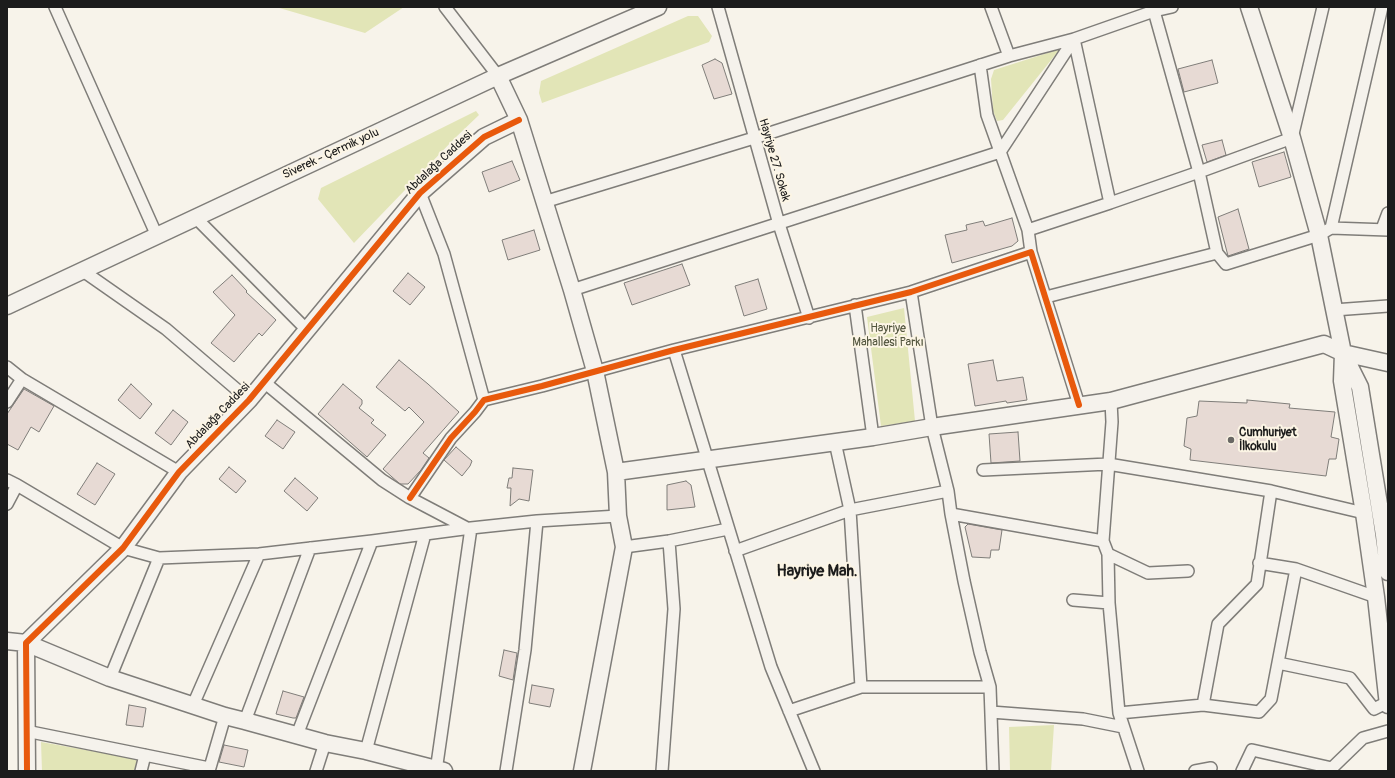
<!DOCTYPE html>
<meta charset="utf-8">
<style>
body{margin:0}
#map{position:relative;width:1395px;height:778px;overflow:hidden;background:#f7f3ea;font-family:Pangolin,sans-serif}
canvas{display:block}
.frame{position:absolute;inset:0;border:8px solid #1c1c1c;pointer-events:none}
</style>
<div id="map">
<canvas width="1395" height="778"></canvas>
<div class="frame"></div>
</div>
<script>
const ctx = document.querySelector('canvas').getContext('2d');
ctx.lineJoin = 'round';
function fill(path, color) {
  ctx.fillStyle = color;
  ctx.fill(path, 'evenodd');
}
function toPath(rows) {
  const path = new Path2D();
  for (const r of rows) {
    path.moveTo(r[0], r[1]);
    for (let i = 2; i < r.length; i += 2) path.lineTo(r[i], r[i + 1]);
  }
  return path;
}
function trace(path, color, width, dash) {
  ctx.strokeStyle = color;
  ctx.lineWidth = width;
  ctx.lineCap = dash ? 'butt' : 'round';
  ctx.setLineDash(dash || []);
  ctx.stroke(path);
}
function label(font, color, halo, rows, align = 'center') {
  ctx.font = font + ' Pangolin,sans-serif';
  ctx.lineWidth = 4;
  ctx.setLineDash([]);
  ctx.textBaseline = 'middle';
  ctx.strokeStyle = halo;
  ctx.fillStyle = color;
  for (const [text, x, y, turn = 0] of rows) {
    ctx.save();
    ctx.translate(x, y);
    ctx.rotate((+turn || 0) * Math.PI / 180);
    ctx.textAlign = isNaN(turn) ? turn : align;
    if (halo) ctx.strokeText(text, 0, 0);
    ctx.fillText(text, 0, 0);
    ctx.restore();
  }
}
fill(toPath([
 [276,7,404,7,365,33],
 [688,16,698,16,712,36,709,42,542,103,539,93,541,81],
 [1060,49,1003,120,997,121,993,111,991,79,994,70],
 [476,111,479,115,455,138,354,243,318,199,321,188],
 [904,308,915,421,881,426,867,317],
 [1054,725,1051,771,1010,771,1009,727],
 [41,742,137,759,134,771,42,771]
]), '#e2e5b7');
const building = toPath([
 [715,59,722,63,732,94,714,99,702,65,715,59],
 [1212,60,1218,83,1184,92,1178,69,1212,60],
 [1222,140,1226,155,1207,162,1202,145,1222,140],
 [1284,152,1291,177,1259,187,1252,162,1284,152],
 [512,161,520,180,489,192,482,172,512,161],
 [1238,209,1249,249,1228,256,1218,217,1238,209],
 [1012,218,1018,241,1012,246,952,263,945,235,967,230,966,225,983,221,985,226,1012,218],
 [534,230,540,250,508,260,502,240,534,230],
 [682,264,690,285,632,305,624,283,682,264],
 [408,273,425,287,410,305,393,291,408,273],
 [232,275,247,291,246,292,276,320,262,336,259,333,234,362,211,343,235,315,213,292,232,275],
 [758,279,767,309,744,316,735,286,758,279],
 [399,360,428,384,459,412,423,453,429,458,421,470,408,484,400,484,383,469,424,422,409,407,405,411,376,387,399,360],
 [993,360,997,381,1023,377,1027,400,1007,403,1006,401,975,406,968,364,993,360],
 [131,384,152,404,140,419,118,400,131,384],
 [343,384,362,400,362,404,359,408,374,420,371,423,386,435,367,457,318,414,343,384],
 [24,389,54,406,39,432,31,427,18,450,7,444,7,414,24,389],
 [1247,400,1290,404,1289,408,1335,412,1331,437,1339,439,1336,459,1329,459,1326,476,1190,460,1191,449,1184,446,1187,418,1197,416,1199,401,1247,403,1247,400],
 [173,410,188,422,171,445,155,433,173,410],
 [277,420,295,432,283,449,265,436,277,420],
 [1018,432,1020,461,991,463,989,434,1018,432],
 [456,447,472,461,470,466,462,476,444,460,456,447],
 [97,463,115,474,95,505,77,494,97,463],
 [229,467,246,481,236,493,219,479,229,467],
 [513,468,533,470,529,501,519,499,510,506,511,488,507,488,509,478,512,478,513,468],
 [295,478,318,498,307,511,284,491,295,478],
 [686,481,691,485,695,507,667,510,667,485,686,481],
 [968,524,1002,530,999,550,991,550,990,558,972,557,965,527,968,524],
 [504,650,517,653,513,680,499,676,504,650],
 [532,685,554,689,550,707,529,703,532,685],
 [283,691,304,697,296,718,293,718,276,714,283,691],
 [129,705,146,708,143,727,126,725,129,705],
 [224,745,248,750,244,767,219,762,224,745]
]);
fill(building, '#e7dad4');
trace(building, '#7f7d79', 1);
const street = toPath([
 [55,7,157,236],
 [445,7,498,76],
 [718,7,779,224,809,318],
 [991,7,1009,56],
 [980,65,987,115,1028,230,1031,252],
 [420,193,444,254,484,400],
 [544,202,754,138,1009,56,1074,39,1154,11,1172,7],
 [1110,203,1199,172,1154,11],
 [196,218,307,330],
 [1331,228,1382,7],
 [1382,229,1388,213],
 [1028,230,1110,203,1074,39],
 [1217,253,1226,264,1319,235,1331,228,1388,230],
 [83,271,166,329,249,400],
 [572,290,1000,152,1074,39],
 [911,292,932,427,948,491,951,514,964,581,980,652,990,687,993,771],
 [1046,297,1217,253,1199,172,1292,138,1323,7],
 [855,305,873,437],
 [1334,310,1388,306],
 [674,350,771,667,814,771],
 [7,367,22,379,179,472],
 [264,382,382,480,410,498,467,528],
 [1111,401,1112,422,1103,541,1108,554,1109,603,1119,713,1138,771],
 [7,402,22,379],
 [835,442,850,510,861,687],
 [983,470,1108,464,1271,491],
 [7,480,17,485,7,504],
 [17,485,123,548,159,558,259,554,372,541,471,528,537,521,618,516],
 [410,498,451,438,475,412,484,400,542,386,674,350,911,292,1031,252,1079,405],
 [951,514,1103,541],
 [624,547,669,541,728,529],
 [735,551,850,510,948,491],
 [1108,554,1148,573,1188,571],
 [1259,563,1296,569,1376,597],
 [1073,600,1109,603],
 [1278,663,1350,678,1374,709,1388,702],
 [110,678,159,558],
 [193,705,259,554],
 [1203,705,1218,624,1257,584,1271,491,1364,513],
 [789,711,861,687,990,687],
 [991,712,1083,719,1123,727],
 [1119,713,1203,705,1259,712,1271,699,1296,569],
 [245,721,310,548],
 [26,731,209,768],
 [297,735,372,541],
 [366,751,425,534],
 [141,771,145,755],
 [209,771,225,716],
 [316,771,325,743],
 [436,771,471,528],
 [506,771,525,650,537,521],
 [662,771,674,609,669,541],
 [1195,771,1211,768],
 [1242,771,1252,750,1332,768,1363,738,1388,731]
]);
const secondary = toPath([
 [1249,7,1292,138,1319,235,1343,353,1342,381,1364,513,1376,597,1388,705],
 [498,76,519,120,572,290,595,371,616,472,618,516,624,547,582,771],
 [7,306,498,76,658,7],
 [1344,355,1360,387,1384,535,1388,572],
 [616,472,873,437,932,427,1111,401,1324,344,1343,353,1388,363],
 [7,641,26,643,110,678,225,716,245,721,325,743,366,751,444,771],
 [27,771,26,643,123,548,179,472,249,400,420,193,484,137,519,120]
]);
trace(street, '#7f7d79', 14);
trace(secondary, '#7f7d79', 19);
trace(street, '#f5f2ec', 11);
trace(secondary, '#f5f2ec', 16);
trace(toPath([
 [410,498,451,438,475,412,484,400,542,386,674,350,911,292,1031,252,1079,405],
 [27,771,26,643,123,548,179,472,249,400,420,193,484,137,519,120]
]), '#e8590c', 6);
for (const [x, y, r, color] of [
 [1231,440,4,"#696764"]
]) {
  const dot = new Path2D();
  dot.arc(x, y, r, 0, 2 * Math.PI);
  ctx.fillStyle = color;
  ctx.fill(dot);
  trace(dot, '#fcf5e5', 1.5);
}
label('12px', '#1c1c1c', '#fcf5e5', [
 ["Siverek - Çermik yolu",331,154,-25],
 ["Hayriye 27. Sokak",774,160,74],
 ["Abdalağa Caddesi",439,163,-43],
 ["Abdalağa Caddesi",218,416,-46]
]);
label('12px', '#52553e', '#fcf5e5', [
 ["Hayriye",888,329],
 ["Mahallesi Parkı",888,343]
]);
label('bold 12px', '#1c1c1c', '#fcf5e5', [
 ["Cumhuriyet",1239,433],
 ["İlkokulu",1239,447]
], 'left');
label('bold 16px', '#1c1c1c', '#fcf5e5', [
 ["Hayriye Mah.",817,572]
]);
</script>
